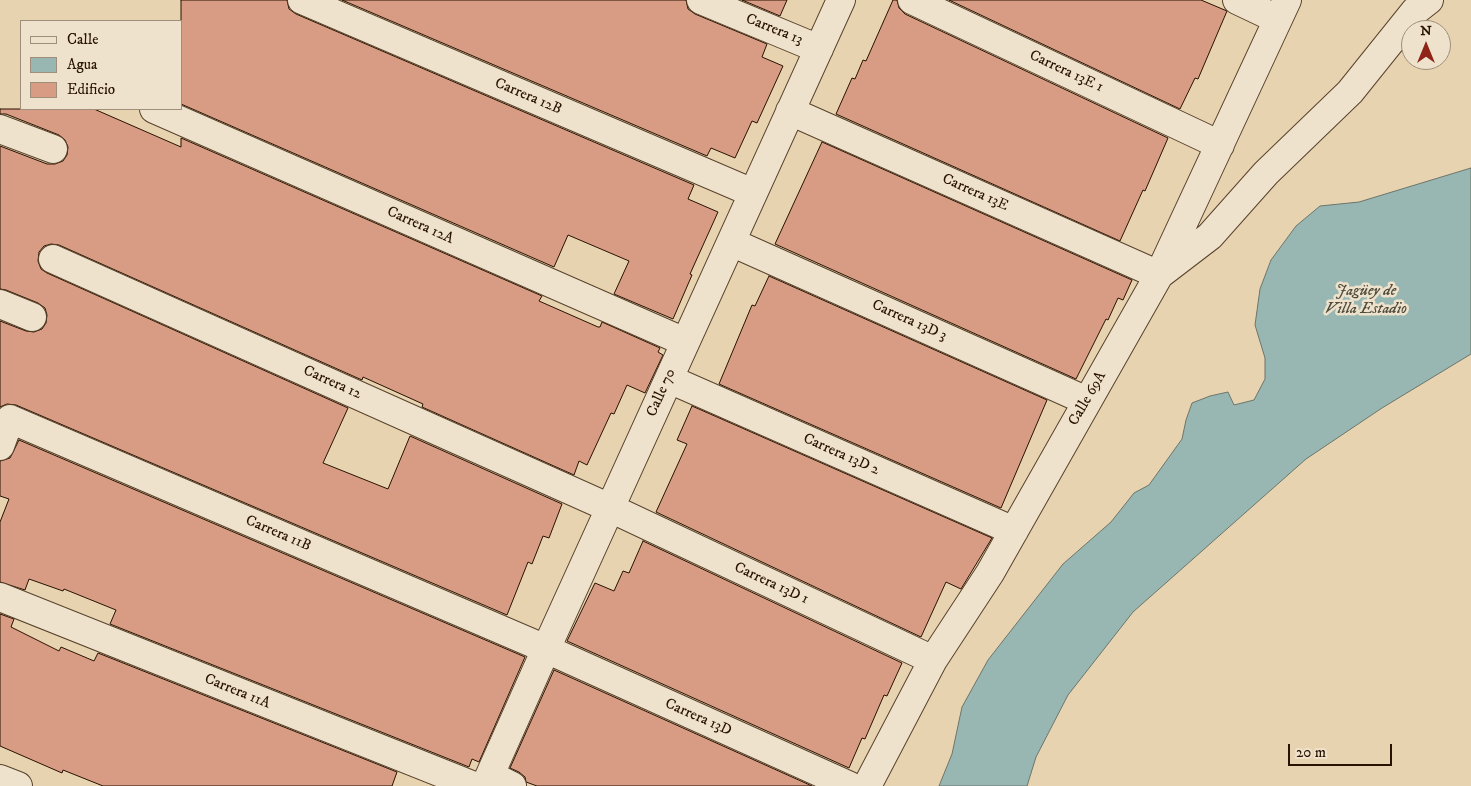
<!DOCTYPE html>
<meta charset="utf-8">
<style>
body{margin:0}
#map{position:relative;width:1471px;height:786px;overflow:hidden;background:#e7d3b0;font-family:"IM FELL DW Pica",serif}
canvas{display:block}
.legend{position:absolute;left:20px;top:20px;width:162px;height:90px;box-sizing:border-box;background:#efe2cc;border:1px solid #9f8f7a;margin:0;padding:6px 9px;list-style:none;font-size:15px;color:#281200}
.legend li{display:flex;align-items:center;gap:10px;height:25px}
.legend b{width:25px;border:1px solid #9f8f7a}
.north{position:absolute;left:1401px;top:20px;width:50px;height:50px;box-sizing:border-box;background:#efe2cc;border:1px solid #9f8f7a;border-radius:50%;rotate:0deg;font-size:14px;font-weight:700;line-height:20px;text-align:center;color:#281200}
.north::after{content:'';display:block;margin:auto;width:18px;height:22px;background:#8f2418;clip-path:polygon(50% 0,100% 100%,50% 72%,0 100%)}
.scale{position:absolute;left:1288px;top:744px;width:104px;height:22px;box-sizing:border-box;border:2px solid #281200;border-top:0;padding-left:6px;font-size:15px;line-height:18px;white-space:nowrap;color:#281200;-webkit-text-stroke:4px #efe2cc;paint-order:stroke}
</style>
<div id="map">
<canvas width="1471" height="786"></canvas>
<ul class="legend">
<li><b style="height:6px;background:#efe2cc"></b>Calle</li>
<li><b style="height:14px;background:#98b7b2"></b>Agua</li>
<li><b style="height:14px;background:#d89b83"></b>Edificio</li>
</ul>
<div class="north">N</div>
<div class="scale">20 m</div>
</div>
<script>
const ctx = document.querySelector('canvas').getContext('2d');
ctx.lineJoin = 'round';
function fill(path, color) {
  ctx.fillStyle = color;
  ctx.fill(path, 'evenodd');
}
function toPath(rows) {
  const path = new Path2D();
  for (const r of rows) {
    path.moveTo(r[0], r[1]);
    for (let i = 2; i < r.length; i += 2) path.lineTo(r[i], r[i + 1]);
  }
  return path;
}
function trace(path, color, width, dash) {
  ctx.strokeStyle = color;
  ctx.lineWidth = width;
  ctx.lineCap = dash ? 'butt' : 'round';
  ctx.setLineDash(dash || []);
  ctx.stroke(path);
}
function label(font, color, halo, rows, align = 'center') {
  ctx.font = font + ' "IM FELL DW Pica",serif';
  ctx.lineWidth = 5;
  ctx.setLineDash([]);
  ctx.textBaseline = 'middle';
  ctx.strokeStyle = halo;
  ctx.fillStyle = color;
  for (const [text, x, y, turn = 0] of rows) {
    ctx.save();
    ctx.translate(x, y);
    ctx.rotate((+turn || 0) * Math.PI / 180);
    ctx.textAlign = isNaN(turn) ? turn : align;
    if (halo) ctx.strokeText(text, 0, 0);
    ctx.fillText(text, 0, 0);
    ctx.restore();
  }
}
const water = toPath([
 [1471,168,1471,354,1382,408,1306,459,1133,612,1068,695,1036,757,1027,786,939,786,952,754,962,707,988,660,1063,564,1111,522,1134,493,1149,485,1182,439,1186,420,1192,403,1210,396,1228,392,1234,405,1254,400,1265,379,1265,358,1255,325,1260,289,1271,260,1296,226,1320,206,1359,202,1471,168]
]);
fill(water, '#98b7b2');
trace(water, '#6b756b', 1);
const building = toPath([
 [181,0,287,0,289,9,296,14,694,185,688,199,718,212,690,274,692,275,673,319,614,294,629,261,568,235,554,267,181,104,181,0],
 [342,0,686,0,688,9,695,14,767,44,762,57,783,66,757,123,752,121,735,158,711,148,707,156,342,0],
 [742,0,787,0,780,16,742,0],
 [893,0,897,0,899,8,905,14,1168,138,1145,191,1143,190,1120,241,836,114,852,78,855,79,863,60,866,61,893,0],
 [949,0,1201,0,1227,11,1198,79,1195,78,1180,109,949,0],
 [0,109,94,109,181,147,181,138,542,296,539,301,598,327,600,327,602,322,660,348,658,352,663,355,645,393,627,385,614,414,611,413,587,465,579,461,574,475,422,407,423,404,363,377,362,380,59,245,51,244,44,246,39,252,38,261,41,269,47,273,348,408,323,463,388,489,410,436,562,504,549,538,543,536,532,564,528,562,507,615,16,405,7,404,0,407,0,321,26,331,34,332,42,329,46,323,47,315,45,308,38,303,6,290,0,289,0,146,47,164,55,164,63,161,67,155,68,147,65,140,59,135,6,114,0,114,0,109],
 [822,142,1132,280,1123,300,1118,298,1108,320,1106,319,1076,379,775,244,822,142],
 [769,276,1047,400,1001,508,719,384,752,305,755,306,769,276],
 [692,406,992,538,961,589,946,582,921,637,656,512,687,444,677,440,692,406],
 [19,440,525,657,479,762,472,759,469,767,110,624,116,610,64,589,63,591,29,579,25,590,0,582,0,522,9,499,0,496,0,461,10,458,19,440],
 [643,541,902,663,887,696,884,695,865,739,862,738,849,768,567,641,595,583,614,591,623,571,629,573,643,541],
 [0,614,14,619,11,627,59,651,61,647,94,661,98,653,397,772,392,786,103,786,63,770,62,773,0,746,0,614],
 [554,670,812,786,537,786,526,782,525,777,519,772,510,768,554,670]
]);
fill(building, '#d89b83');
trace(building, '#281200', 1);
const minor = toPath([
 [302,0,753,193],
 [701,0,819,49],
 [912,0,1220,145],
 [1237,0,1277,19],
 [154,109,685,342],
 [790,111,1159,275,1210,236,1266,173,1350,92,1415,11,1429,0],
 [0,129,53,149],
 [731,242,1087,401],
 [53,259,610,508,933,660],
 [0,304,32,317],
 [669,379,1014,531],
 [0,446,10,419,546,649,850,786],
 [0,597,474,786],
 [490,775,512,786],
 [0,779,18,786],
 [485,786,546,649,841,0],
 [867,786,933,660,990,573,1159,275,1287,0]
]);
trace(minor, '#58422c', 30);
trace(minor, '#efe2cc', 28);
label('15px', '#281200', '#efe2cc', [
 ["Carrera 13",774,30,22],
 ["Carrera 13E 1",1066,72,25],
 ["Carrera 12B",528,97,23],
 ["Carrera 13E",975,193,24],
 ["Carrera 12A",420,226,24],
 ["Carrera 13D 3",909,321,24],
 ["Carrera 12",332,383,24],
 ["Calle 70",662,393,-66],
 ["Calle 69A",1088,399,-60],
 ["Carrera 13D 2",841,455,24],
 ["Carrera 11B",278,534,23],
 ["Carrera 13D 1",771,584,25],
 ["Carrera 11A",237,692,22],
 ["Carrera 13D",698,718,24]
]);
label('italic 16px', '#4f4c3e', '#efe2cc', [
 ["Jagüey de",1366,292],
 ["Villa Estadio",1366,310]
]);
</script>
